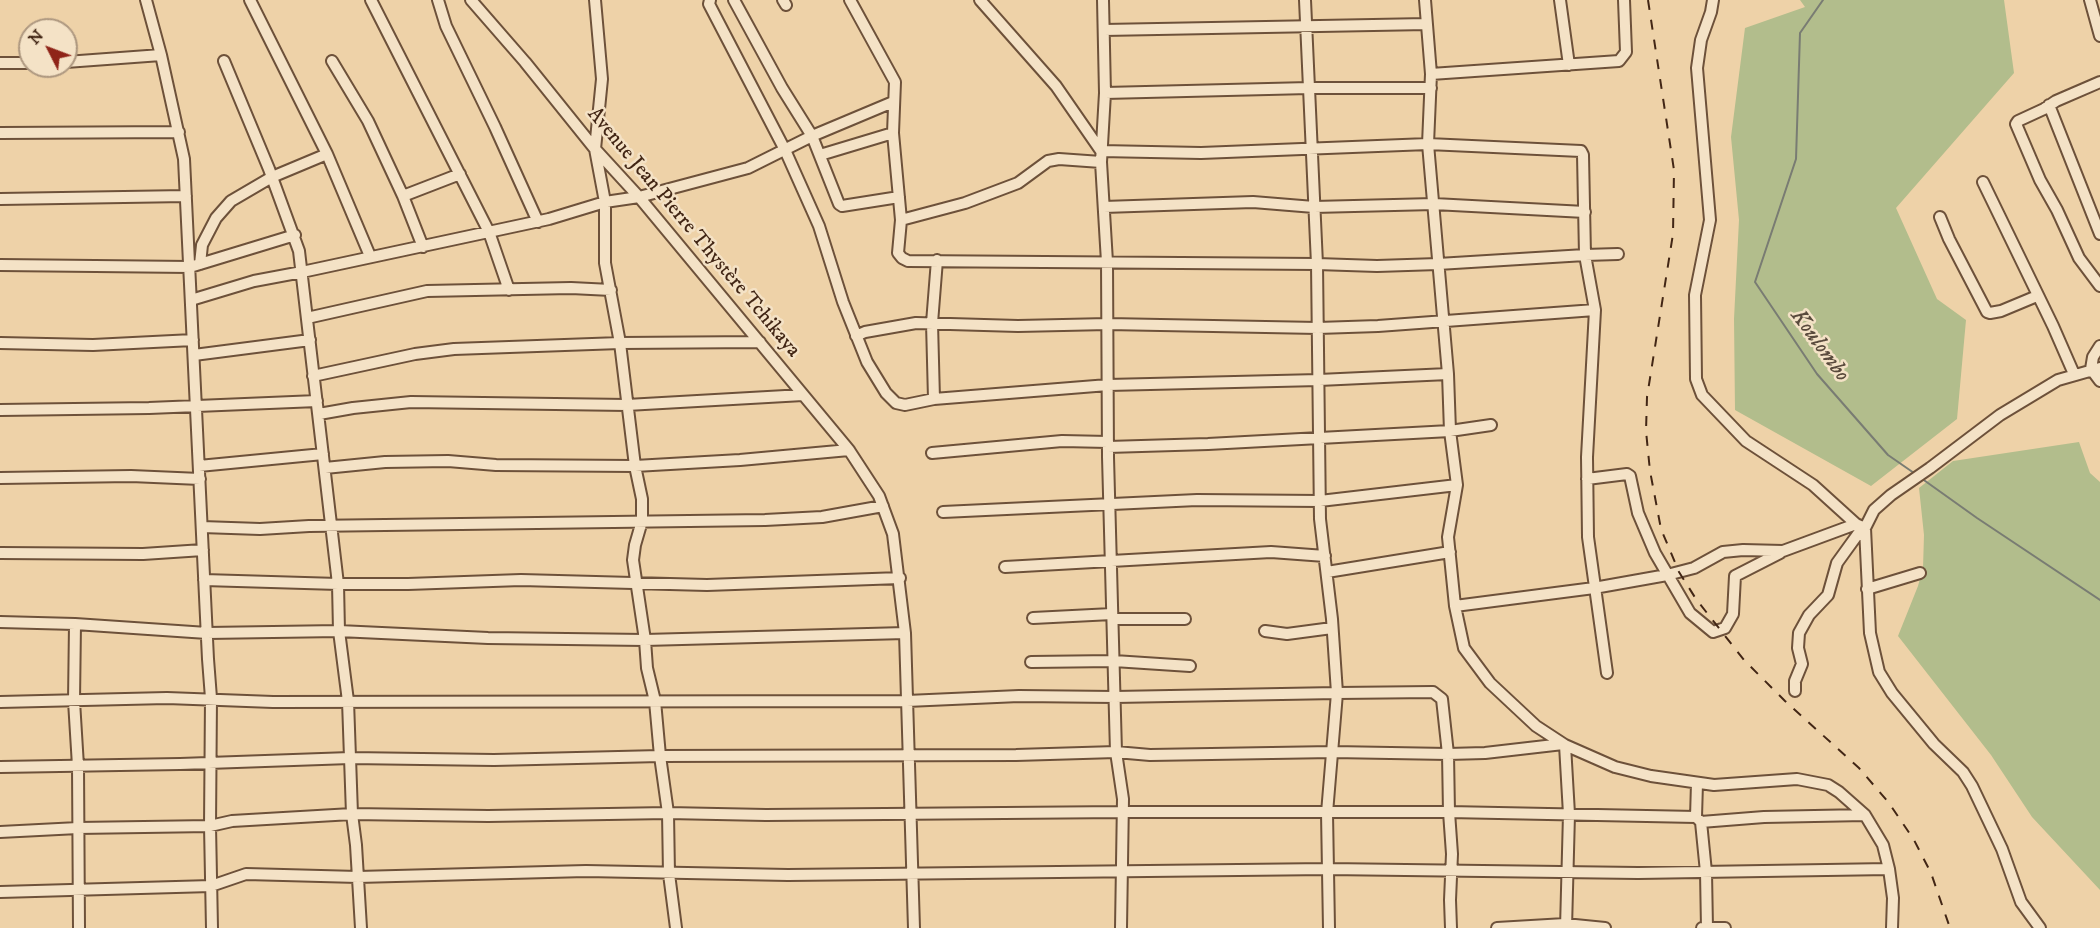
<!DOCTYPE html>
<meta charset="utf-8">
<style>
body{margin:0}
#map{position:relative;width:2100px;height:928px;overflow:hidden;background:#eed2a8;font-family:"IM FELL DW Pica",serif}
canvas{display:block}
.north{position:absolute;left:18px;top:18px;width:60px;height:60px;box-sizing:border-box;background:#f4e2c6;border:2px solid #ad977f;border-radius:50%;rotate:312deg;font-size:16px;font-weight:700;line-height:24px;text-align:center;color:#422615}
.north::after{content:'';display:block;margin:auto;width:21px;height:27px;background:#8f2418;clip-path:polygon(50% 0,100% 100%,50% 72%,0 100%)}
</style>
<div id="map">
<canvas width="2100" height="928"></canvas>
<div class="north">N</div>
</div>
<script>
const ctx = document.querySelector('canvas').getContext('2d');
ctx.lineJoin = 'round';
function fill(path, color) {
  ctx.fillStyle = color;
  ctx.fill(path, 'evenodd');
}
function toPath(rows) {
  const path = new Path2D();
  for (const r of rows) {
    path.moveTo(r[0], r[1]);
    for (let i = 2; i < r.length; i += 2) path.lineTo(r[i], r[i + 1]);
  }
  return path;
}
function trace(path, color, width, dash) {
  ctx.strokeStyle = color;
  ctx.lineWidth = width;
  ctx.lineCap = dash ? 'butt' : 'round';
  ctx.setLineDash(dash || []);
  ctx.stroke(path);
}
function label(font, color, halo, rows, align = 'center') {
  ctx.font = font + ' "IM FELL DW Pica",serif';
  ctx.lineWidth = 5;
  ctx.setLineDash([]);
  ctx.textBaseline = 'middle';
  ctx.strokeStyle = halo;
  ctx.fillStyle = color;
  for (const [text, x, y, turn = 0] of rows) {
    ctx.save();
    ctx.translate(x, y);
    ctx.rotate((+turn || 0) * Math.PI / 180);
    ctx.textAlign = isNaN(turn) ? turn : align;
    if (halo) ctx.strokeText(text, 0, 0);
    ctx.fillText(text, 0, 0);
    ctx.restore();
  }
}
fill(toPath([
 [1800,0,2004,0,2014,73,1896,208,1937,299,1966,320,1957,419,1871,486,1735,410,1734,319,1739,220,1731,137,1745,28,1805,7],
 [2079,442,2090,473,2100,482,2100,890,2032,817,1991,755,1898,636,1918,586,1923,568,1924,535,1919,488,1953,461]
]), '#b2bd8c');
trace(toPath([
 [1823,0,1800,33,1796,159,1755,282,1817,374,1888,455,1914,473],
 [1921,478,1977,518,2100,600]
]), '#797c73', 2);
const minor = toPath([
 [146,0,161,55,184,159,208,659,211,698,210,826,212,928],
 [250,0,327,154,370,256],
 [371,0,489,232,509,290],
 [438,0,446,26,495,127,538,222],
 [471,0,525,62,595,149,639,197,849,450,879,496,893,534,905,633,914,928],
 [595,0,602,79,595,149,605,202,605,263,620,343,635,466,642,499,642,521,635,545,633,560,645,640,647,668,655,701,660,756,668,813,669,874,676,928],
 [710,0,709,4,785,150,819,226,843,302,867,362,886,393,896,403,905,405,934,399,1108,385,1319,380,1448,374],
 [734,0,782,88,812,136,839,204,842,206,899,197],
 [783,0,786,5],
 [850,0,895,82,893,133,901,220,898,253,902,258,908,261,1317,264,1320,519,1332,619,1337,693,1433,692,1442,699,1448,754,1449,812,1452,854,1450,900,1451,928],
 [980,0,1056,86,1101,151,1201,153,1428,144,1581,151,1583,155,1585,255,1595,310,1587,457,1588,537,1607,673],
 [1103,0,1105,93,1101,162,1107,262,1108,457,1116,752,1123,799,1121,928],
 [1305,0,1317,264,1377,266,1438,264,1585,255,1618,254],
 [1425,0,1431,74,1428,144,1448,374,1450,431,1457,485,1448,537,1455,606,1464,648,1490,683,1536,726,1565,745,1615,767,1651,776,1714,785,1797,779,1828,785,1839,792,1865,815,1883,845,1889,869,1893,898,1892,928],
 [1560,0,1569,65],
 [1713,0,1711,12,1701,40,1697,68,1710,220,1695,295,1696,379,1702,395,1746,441,1813,485,1856,524,1865,528],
 [2090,0,2100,36],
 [1104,30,1427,24],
 [224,61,269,169,299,251,338,584,339,631,348,701,352,814,356,845,361,928],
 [332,61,368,121,403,196,423,247],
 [66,62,161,55],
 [0,63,30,63],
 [1431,74,1619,61,1626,52,1624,0],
 [2100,82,2056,101,2044,109,2018,121,2016,124,2040,180,2057,210,2079,258,2100,286],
 [1105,93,1309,88,1431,88],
 [2049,105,2100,234],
 [0,133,179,132],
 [820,155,893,133],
 [1983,182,2053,326,2074,374],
 [403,196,460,174],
 [0,199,186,196],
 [1104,207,1253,202,1314,207,1434,204,1585,212],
 [1940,217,1949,239,1987,312,1990,313,2001,311,2037,296],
 [901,220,965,203,1018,183,1048,161,1059,159,1101,162],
 [200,264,202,245,216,218,231,201,272,177,327,154],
 [0,265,190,267,295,235],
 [191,300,254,281,302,272,549,219,605,202,639,197,748,168,812,136,893,102],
 [307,318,427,291,571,288,611,290],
 [856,336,865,332,916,323,1018,326,1108,324,1318,328,1378,326,1595,310],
 [0,343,93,345,193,340],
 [2100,346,2093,357,2091,369,2100,381],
 [194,355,310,340],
 [313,376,415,354,454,349,620,343,760,342],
 [934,399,932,323,937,260],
 [0,410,149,408,317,401],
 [319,414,353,408,411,402,627,405,803,395],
 [1108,447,1208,444,1450,431,1491,425],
 [932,453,1062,441,1108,442],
 [199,466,323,454],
 [325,468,385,462,448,461,496,465,635,466,740,460,849,450],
 [0,478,131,476,200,479],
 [1587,479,1627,474,1630,476,1638,513,1655,553,1690,613,1713,632,1725,628,1733,614,1735,576,1780,553],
 [943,512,1197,500,1320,501,1457,485],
 [202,527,260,529,309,526,765,520,822,517,883,506],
 [0,553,143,554,203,550],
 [1005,567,1271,552,1325,556],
 [1327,572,1450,552],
 [204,580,338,584,408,584,521,580,707,585,900,578],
 [1867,589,1920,573],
 [1455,606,1594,588,1667,575,1694,568,1723,552,1743,550,1783,551,1856,524],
 [1033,618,1112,614],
 [1113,619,1185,619],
 [0,622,75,624,207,633,339,631,488,638,645,640,905,633],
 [75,624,74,701,78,766,79,928],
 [1265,631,1287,634,1332,628],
 [1031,662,1114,661,1190,666],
 [1795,691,1795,681,1802,664,1798,648,1799,633,1809,615,1828,595,1837,563,1863,527],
 [0,702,167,698,273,702,907,701,1019,696,1115,697,1337,693,1327,813,1329,928],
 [1565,745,1569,814,1566,928],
 [0,767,180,764,350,758,494,760,660,756,1016,755,1116,752,1150,755,1333,752,1448,754,1485,753,1563,744],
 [1697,783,1696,817,1701,822,1706,872,1707,928],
 [1701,822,1764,817,1865,815],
 [0,832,78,828,210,826,232,821,352,814,488,816,668,813,766,815,1123,812,1449,812,1696,817],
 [0,892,211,886,246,874,358,877,586,871,788,875,1328,869,1638,873,1889,869],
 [1497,928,1565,924,1605,928],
 [1702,928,1725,928],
 [2040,928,2021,902,2002,849,1972,786,1963,772,1934,744,1892,693,1879,672,1870,633,1865,528,1874,510,1891,495,1930,468,2000,415,2058,380,2100,368]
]);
trace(minor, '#6d513a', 14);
trace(minor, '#f4e2c6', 10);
trace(toPath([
 [1648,0,1674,170,1673,234,1647,397,1646,431,1650,471,1661,529,1679,572,1696,599,1744,660,1785,701,1859,768,1889,803,1914,840,1931,873,1950,928]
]), '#422615', 2, [10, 10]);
label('21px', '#422615', '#f4e2c6', [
 ["Avenue Jean Pierre Thystère Tchikaya",693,233,50]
]);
label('italic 22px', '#594a3c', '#f4e2c6', [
 ["Koulombo",1819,346,54]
]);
</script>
